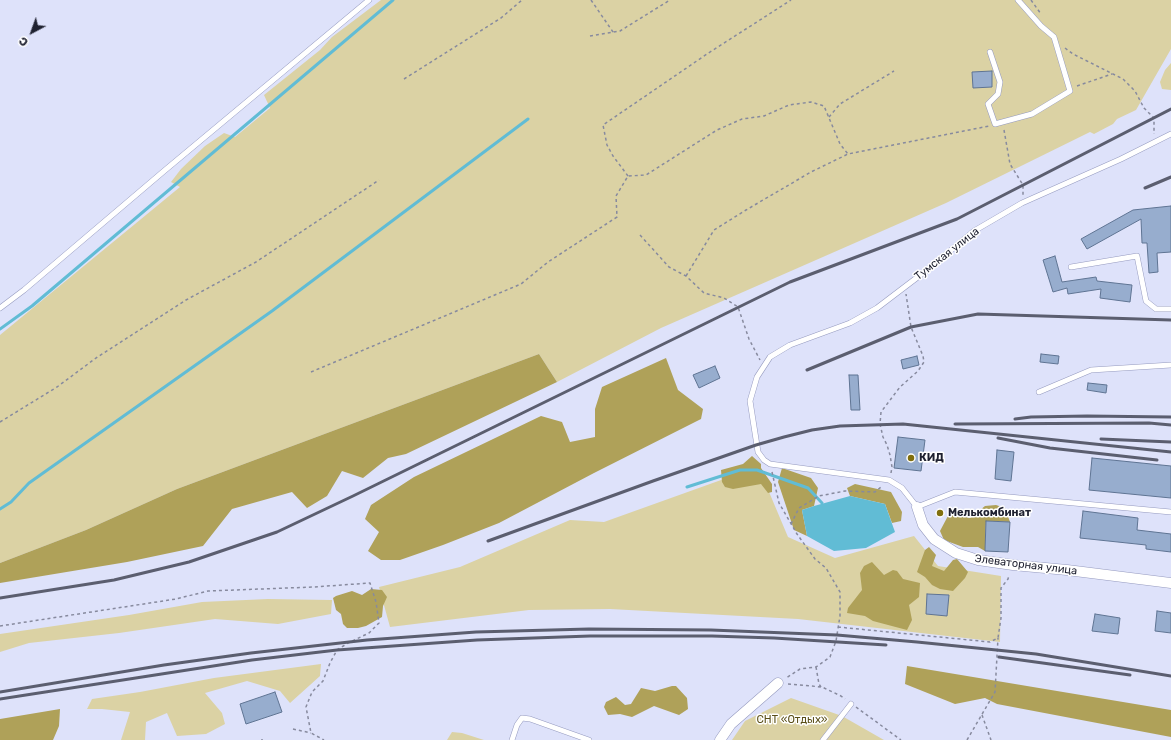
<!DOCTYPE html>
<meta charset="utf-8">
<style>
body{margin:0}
#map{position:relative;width:1171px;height:740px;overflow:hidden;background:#dee2fa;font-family:Rubik,sans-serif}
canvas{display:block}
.north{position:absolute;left:12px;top:12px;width:40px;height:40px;-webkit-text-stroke:3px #fff;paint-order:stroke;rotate:221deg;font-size:11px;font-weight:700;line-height:16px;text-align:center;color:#1f2130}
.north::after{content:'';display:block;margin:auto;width:14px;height:18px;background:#1f2130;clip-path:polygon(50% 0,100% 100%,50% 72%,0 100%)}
</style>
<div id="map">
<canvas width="1171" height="740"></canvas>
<div class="north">С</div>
</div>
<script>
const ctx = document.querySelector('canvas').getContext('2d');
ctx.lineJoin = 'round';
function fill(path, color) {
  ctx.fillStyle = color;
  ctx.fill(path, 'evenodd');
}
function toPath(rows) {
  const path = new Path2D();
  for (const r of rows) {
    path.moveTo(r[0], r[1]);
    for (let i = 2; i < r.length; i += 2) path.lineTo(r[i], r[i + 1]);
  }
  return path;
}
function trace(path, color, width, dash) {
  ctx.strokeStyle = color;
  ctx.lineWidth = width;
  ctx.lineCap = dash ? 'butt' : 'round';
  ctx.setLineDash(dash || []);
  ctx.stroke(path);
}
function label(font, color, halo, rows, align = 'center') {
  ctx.font = font + ' Rubik,sans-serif';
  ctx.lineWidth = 3;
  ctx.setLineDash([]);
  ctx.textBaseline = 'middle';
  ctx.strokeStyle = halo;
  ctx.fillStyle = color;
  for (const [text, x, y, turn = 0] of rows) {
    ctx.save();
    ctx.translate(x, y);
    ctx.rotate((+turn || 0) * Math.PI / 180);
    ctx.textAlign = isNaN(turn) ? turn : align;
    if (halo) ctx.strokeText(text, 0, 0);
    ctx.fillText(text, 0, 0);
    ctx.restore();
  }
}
fill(toPath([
 [381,0,1171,0,1171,49,1136,110,1117,119,1113,124,1094,134,1090,132,946,203,661,328,557,382,539,354,177,489,86,530,0,563,0,335,180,187,171,182,181,169,205,146,224,133,235,137,270,108,264,95,320,50,332,37],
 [1171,63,1171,90,1162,89,1160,82,1165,70],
 [749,470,764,480,788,537,835,558,914,536,938,566,1001,576,1000,642,798,619,610,609,529,610,390,627,379,587,460,567,570,520,604,522],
 [268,599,332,600,331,614,278,624,215,619,119,633,29,643,0,652,0,634,129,615,202,602],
 [321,664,320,676,290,703,280,691,247,681,205,693,222,713,225,724,206,734,177,736,167,713,146,722,145,740,121,740,130,712,102,709,87,709,92,699,140,692,214,678],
 [791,698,842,716,884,740,732,740,745,721],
 [452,732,462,733,484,740,447,740]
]), '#dbd2a4');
fill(toPath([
 [539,354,557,382,406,454,388,458,363,478,342,471,327,496,307,508,292,492,232,509,203,546,127,562,0,583,0,563,86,530,177,489],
 [666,358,678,390,703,409,701,419,594,473,499,523,443,545,400,560,381,560,368,551,379,532,365,519,371,505,414,477,541,416,562,422,570,442,595,437,595,409,602,387],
 [752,456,761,464,761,468,772,484,772,492,768,493,761,484,733,489,725,487,722,482,721,470,743,464],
 [782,468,811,478,818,488,814,506,802,510,807,536,794,530,778,482],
 [855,484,891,492,902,512,901,521,892,523,885,504,850,496,847,488],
 [996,505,1005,508,1010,522,986,521,985,551,978,547,963,547,944,540,940,531,949,514,970,518,985,506],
 [929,547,936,555,932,566,944,571,953,560,957,559,968,572,965,578,953,591,940,589,932,585,925,577,917,572,925,550],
 [872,562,884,575,893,570,897,571,903,579,920,583,919,597,909,605,912,620,907,630,873,621,865,616,847,613,848,608,862,590,860,573,864,566],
 [371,589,382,590,387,597,383,606,382,617,366,626,358,628,347,628,343,624,341,614,336,610,333,598,336,596,352,591,362,595],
 [907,666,1171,710,1171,737,997,704,985,698,955,704,905,684],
 [672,686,676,686,687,698,688,709,679,715,654,706,632,717,620,714,608,715,604,707,606,702,616,697,625,705,631,704,641,688,655,691],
 [60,709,59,726,53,740,0,740,0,719]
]), '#afa159');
fill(toPath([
 [850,496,885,504,895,532,866,548,834,551,807,536,802,510,814,506]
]), '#61bcd5');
trace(toPath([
 [0,329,32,306,393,0],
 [687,487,740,470,757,470,808,488,822,503],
 [0,509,11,502,29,483,272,311,528,119]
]), '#61bcd5', 3);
const building = toPath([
 [992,71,992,87,973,88,972,72,992,71],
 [1171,206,1171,252,1157,253,1158,272,1149,273,1147,243,1142,243,1141,219,1087,249,1081,239,1133,210,1171,206],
 [1055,256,1062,282,1096,277,1097,281,1132,285,1130,302,1100,298,1101,289,1068,294,1067,288,1053,292,1043,260,1055,256],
 [1041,354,1059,356,1058,364,1040,362,1041,354],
 [917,356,919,365,903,369,901,360,917,356],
 [715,366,720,378,699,388,693,375,715,366],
 [849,375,858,375,860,410,851,410,849,375],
 [1088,383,1107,385,1106,393,1087,390,1088,383],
 [898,437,925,440,921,471,894,468,898,437],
 [997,450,1014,452,1011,481,995,479,997,450],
 [1092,458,1171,466,1171,498,1089,490,1092,458],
 [1083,511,1138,518,1137,530,1171,534,1171,552,1146,549,1146,545,1080,538,1083,511],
 [986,521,1010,522,1008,552,985,551,986,521],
 [927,594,949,595,947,616,926,614,927,594],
 [1157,611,1171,613,1171,633,1155,631,1157,611],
 [1095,614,1120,618,1118,634,1092,631,1095,614],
 [275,692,282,712,246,724,240,704,275,692]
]);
fill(building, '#97adce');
trace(building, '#5f7493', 1);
const lane = toPath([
 [990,52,1000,82,998,94,988,104,995,124,1032,114,1070,91,1054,37,1041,26,1018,0],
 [1171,134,1121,159,1022,203,974,231,927,270,877,308,850,323,790,345,770,357,757,377,750,401,758,452,764,460,770,464,889,480,902,488,917,507,955,492,1171,512],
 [1071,267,1137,256,1146,301,1156,309,1171,309],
 [0,308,24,290,164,171,369,0],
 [1039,392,1091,370,1171,365],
 [512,740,517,725,522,718,530,719,589,740],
 [823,740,851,704]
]);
const street = toPath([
 [917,507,923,525,934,539,956,553,978,560,1013,565,1067,570,1171,583],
 [720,740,731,724,778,683]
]);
trace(lane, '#959abf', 6);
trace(street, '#959abf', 11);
trace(toPath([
 [591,0,613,32],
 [1031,0,1041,14],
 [590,36,620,31,670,0],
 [1065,48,1073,54,1123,79,1135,91,1144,108,1154,118,1154,134],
 [404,79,501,18,522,0],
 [1077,86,1112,74],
 [829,117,840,104,894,71],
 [1004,130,1010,164,1023,185,1023,196],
 [628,176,613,156,607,145,603,125,707,54,791,0],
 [640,235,669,267,686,276,704,293,724,298,738,307,749,339,760,360],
 [686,276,714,230,746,210,811,172,848,154],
 [311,372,521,284,548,262,617,217,616,196,628,176,646,175,717,130,742,119,764,116,789,105,811,102,824,106,840,144,848,154,989,126],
 [0,422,57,387,96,358,186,300,256,262,379,180],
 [772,472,779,503,797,534,815,559,826,568,840,592,840,616,836,641,830,657,816,667,800,669,786,678],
 [891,473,892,467,890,455,887,445,883,437,880,424,881,412,900,387,918,371,924,362,923,356,911,327,906,294],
 [791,524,799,508,819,496,845,491,875,492,881,487],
 [0,626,176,599,208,591,314,587,370,583,376,602,379,623,369,633,348,643,337,650,330,663,323,681,312,692,306,707,311,733,324,740],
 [838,627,990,642,998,638,1001,618,1001,588,1008,579,1009,575],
 [816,667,819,684,821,687],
 [788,684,822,687,841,696,845,699],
 [856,707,901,740],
 [982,715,991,740],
 [293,729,311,733],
 [261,740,263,740],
 [967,740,995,692,998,638]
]), '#878a9e', 1.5, [3, 3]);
trace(lane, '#fff', 5);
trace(street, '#fff', 10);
trace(toPath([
 [1145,188,1171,177],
 [807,370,911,327,978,314,1171,320],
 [1015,419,1031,417,1087,416,1171,417],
 [955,424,1149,423,1171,425],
 [998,438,1050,448,1157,460],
 [1101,439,1171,442],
 [488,541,653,481,756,445,784,437,812,430,840,426,903,424,1171,452],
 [0,598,114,580,189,562,277,532,353,496,790,282,957,219,1171,109],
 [999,657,1130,675],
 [0,692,164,665,251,653,367,640,476,632,589,629,711,630,837,635,917,642,1036,654,1171,676],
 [0,699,252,660,337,650,477,640,590,636,712,636,774,638,886,645]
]), '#5b5e6f', 3);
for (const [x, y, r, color] of [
 [911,458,4,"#806f0e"],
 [940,513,4,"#806f0e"]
]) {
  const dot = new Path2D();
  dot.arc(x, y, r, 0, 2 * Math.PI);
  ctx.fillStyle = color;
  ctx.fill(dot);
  trace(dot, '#fff', 1.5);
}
label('11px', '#1f2130', '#fff', [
 ["Тумская улица",947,254,-38],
 ["Элеваторная улица",1026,565,7]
]);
label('bold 11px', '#1f2130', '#fff', [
 ["КИД",919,458],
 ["Мелькомбинат",948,513]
], 'left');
label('11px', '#594e17', '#fff', [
 ["СНТ «Отдых»",792,720]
]);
</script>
